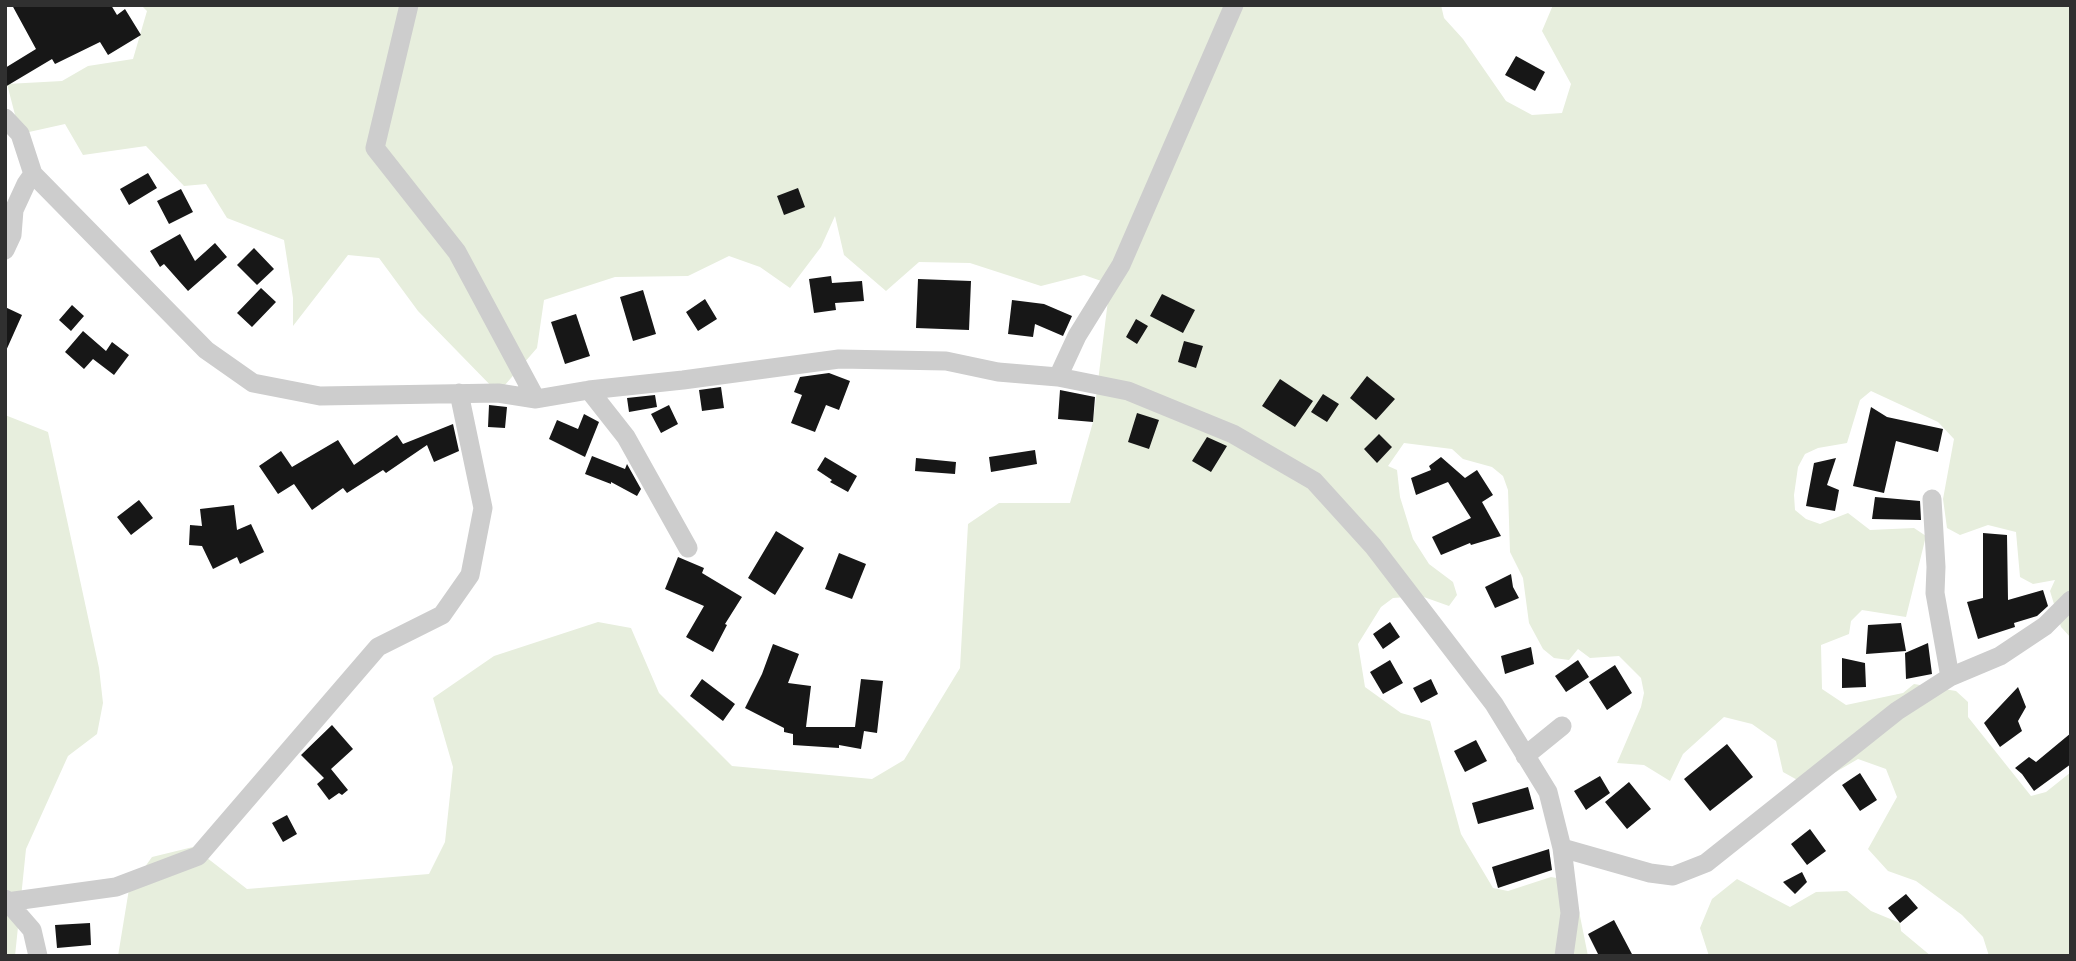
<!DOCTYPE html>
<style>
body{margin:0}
#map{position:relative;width:2076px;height:961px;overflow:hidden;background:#fff;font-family:Figtree,sans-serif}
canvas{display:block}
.frame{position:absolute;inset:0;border:7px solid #303030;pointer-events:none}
</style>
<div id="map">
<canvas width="2076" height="961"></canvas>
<div class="frame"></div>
</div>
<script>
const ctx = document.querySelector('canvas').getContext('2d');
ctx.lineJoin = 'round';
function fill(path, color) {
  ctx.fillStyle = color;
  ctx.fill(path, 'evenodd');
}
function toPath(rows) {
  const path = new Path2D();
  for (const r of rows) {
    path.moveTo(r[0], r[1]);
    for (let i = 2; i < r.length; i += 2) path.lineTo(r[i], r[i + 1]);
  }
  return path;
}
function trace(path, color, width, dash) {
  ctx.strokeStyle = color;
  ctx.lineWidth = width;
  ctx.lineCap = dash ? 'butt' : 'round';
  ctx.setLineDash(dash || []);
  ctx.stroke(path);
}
fill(toPath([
 [141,5,1441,5,1444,18,1463,39,1506,101,1532,115,1562,113,1571,84,1542,31,1553,5,2071,5,2071,638,2061,627,2050,591,2055,580,2033,584,2020,577,2016,532,1988,525,1960,535,1947,528,1943,499,1954,439,1938,422,1871,391,1860,400,1847,443,1818,448,1805,454,1798,467,1794,495,1795,510,1806,519,1820,524,1848,513,1870,530,1914,528,1926,536,1906,617,1862,610,1851,621,1849,634,1821,645,1822,689,1846,705,1903,693,1914,684,1956,691,1968,702,1968,717,2031,796,2046,792,2071,772,2071,956,1989,956,1983,937,1962,915,1916,881,1888,871,1868,849,1897,797,1886,769,1858,759,1810,787,1783,772,1776,741,1752,724,1724,717,1683,754,1670,781,1644,765,1617,763,1641,707,1644,693,1641,678,1619,656,1590,658,1578,649,1569,660,1554,658,1543,649,1529,623,1523,578,1510,552,1508,490,1503,476,1492,467,1463,459,1452,449,1404,443,1388,466,1397,470,1400,497,1413,539,1429,564,1453,582,1457,595,1449,606,1421,596,1393,598,1381,607,1358,644,1365,687,1401,713,1430,721,1461,834,1493,888,1508,891,1551,877,1573,881,1588,956,118,956,129,889,152,857,193,847,247,889,429,874,445,842,453,767,433,698,494,656,598,622,631,628,659,693,732,766,872,779,904,760,960,668,968,524,999,503,1070,503,1093,422,1110,284,1084,275,1041,286,970,263,919,262,886,291,844,255,835,216,821,247,790,288,760,267,729,256,688,276,615,277,544,300,537,348,498,393,418,311,379,258,348,255,293,326,293,298,284,240,227,218,206,184,184,186,146,146,83,155,65,124,20,134,7,84,62,81,88,66,133,59,147,11],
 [5,415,48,432,99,668,103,703,97,734,68,756,26,849,15,956,5,956],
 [1737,879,1790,907,1816,892,1847,891,1871,911,1900,923,1901,931,1931,956,1709,956,1700,928,1712,899]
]), '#e7eedd');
fill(toPath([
 [12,5,111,5,117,15,125,9,141,35,108,55,100,42,55,64,52,59,5,87,5,68,36,49],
 [1516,56,1545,72,1535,91,1505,75],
 [148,173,157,188,129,205,120,189],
 [798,188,805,207,784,215,777,196],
 [181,189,193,212,169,224,157,201],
 [180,234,195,261,215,243,227,257,188,291,164,264,160,267,150,251],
 [254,248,274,269,257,285,237,265],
 [831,276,832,283,862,281,864,301,835,303,836,310,814,313,809,279],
 [918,279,971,281,969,330,916,328],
 [261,288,276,302,252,327,237,313],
 [643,290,656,334,633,341,620,297],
 [1162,294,1195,310,1183,333,1150,316],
 [705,299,717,319,698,331,686,312],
 [1012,300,1044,304,1072,316,1063,336,1035,324,1033,337,1008,334],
 [72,305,84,316,71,331,59,320],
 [5,307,22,315,5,353],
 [576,314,590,356,565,364,551,322],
 [1136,319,1148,326,1137,344,1126,337],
 [83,331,106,351,112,342,129,355,114,375,93,359,84,369,65,352],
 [1184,341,1203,346,1196,368,1178,362],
 [829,373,850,381,839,410,826,405,815,432,791,423,802,395,794,392,800,377],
 [1367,376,1395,399,1376,420,1350,398],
 [1280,379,1313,401,1295,427,1262,406],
 [721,387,724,408,702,411,699,390],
 [1060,390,1095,397,1093,422,1058,419],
 [1323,394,1339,404,1327,422,1311,412],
 [655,395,657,407,629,412,627,398],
 [489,405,507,407,505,428,488,427],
 [669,405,678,424,661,433,651,414],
 [1871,407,1887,417,1943,429,1938,452,1896,441,1884,493,1853,486],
 [1137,413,1159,420,1149,449,1128,442],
 [584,414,599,422,585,457,549,439,557,420,578,429],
 [453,424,459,451,434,462,427,445,386,473,383,470,347,493,343,488,312,510,294,484,278,494,259,466,281,451,292,467,338,440,354,465,397,435,403,444],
 [1379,434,1392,447,1377,463,1364,449],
 [1207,437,1227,446,1211,472,1192,461],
 [1035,450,1037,464,991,472,989,457],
 [592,456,625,469,627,464,641,489,637,496,611,482,611,484,585,474],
 [825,457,857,476,848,492,830,482,832,480,817,470],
 [1441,457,1465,478,1477,470,1493,495,1482,502,1501,536,1471,545,1470,543,1441,555,1432,537,1471,518,1448,482,1416,495,1411,478,1431,470,1429,466],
 [916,458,956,462,955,474,915,471],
 [1836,458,1827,485,1839,490,1835,511,1806,506,1814,463],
 [1875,497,1920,501,1921,520,1872,519],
 [139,500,153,518,131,535,117,517],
 [234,505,237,530,251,524,264,552,240,564,237,557,213,569,202,546,189,545,190,525,202,526,200,509],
 [776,531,804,548,775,595,748,578],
 [1983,533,2007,535,2008,600,2043,590,2048,606,2037,616,2014,623,2015,627,1978,639,1967,602,1983,598],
 [839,553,866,564,852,599,825,589],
 [678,557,704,568,702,573,742,597,725,624,727,625,713,652,686,637,704,606,665,589],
 [1511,574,1513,587,1519,598,1495,608,1485,587],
 [1390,622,1400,637,1383,649,1373,634],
 [1901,623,1906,651,1866,654,1868,625],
 [1928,643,1932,674,1906,679,1905,653],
 [773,644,799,654,788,683,811,686,806,727,855,727,861,679,883,681,877,733,864,731,861,749,839,745,839,748,793,745,793,734,784,732,784,728,745,708,762,674],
 [1531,647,1534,664,1505,674,1501,656],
 [1842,658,1865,663,1866,687,1842,688],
 [1390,660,1403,683,1383,694,1370,672],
 [1578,660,1589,677,1566,692,1555,676],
 [1615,665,1632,693,1607,710,1589,682],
 [702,679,735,704,723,721,690,696],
 [1431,679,1438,694,1421,703,1413,688],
 [2018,687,2026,707,2018,721,2022,731,2000,747,1984,723],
 [332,725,353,749,331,769,348,790,342,795,339,793,329,800,317,784,324,778,301,755],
 [2071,733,2071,764,2034,791,2022,774,2015,768,2029,757,2036,762],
 [1476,740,1487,761,1465,772,1454,751],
 [1727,744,1753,777,1710,811,1684,779],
 [1860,773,1877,800,1860,811,1842,785],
 [1600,776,1610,793,1586,810,1574,791],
 [1629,782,1651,809,1627,829,1605,802],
 [1528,787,1534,809,1478,824,1472,803],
 [287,815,297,834,283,842,272,823],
 [1810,829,1826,851,1807,865,1791,844],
 [1549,849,1552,870,1498,888,1492,867],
 [1802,872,1807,882,1795,894,1783,882],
 [1906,894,1918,908,1900,923,1888,908],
 [1614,920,1633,956,1599,956,1588,934],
 [90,923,91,945,57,948,55,925]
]), '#171717');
trace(toPath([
 [409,5,375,148,457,252,536,399],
 [5,118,20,134,33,174,206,350,253,383,320,396,498,393,536,399,589,390,683,380,839,359,946,361,998,372,1058,377,1128,391,1233,434,1314,481,1373,546,1494,704,1548,792,1562,848,1570,913,1564,956],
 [5,250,12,235,14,210,26,184,33,174],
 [1058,377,1077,336,1121,265,1234,5],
 [589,390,626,437,688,548],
 [1932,499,1936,567,1935,593,1950,677],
 [1525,756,1562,726],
 [1562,848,1650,873,1673,876,1706,863,1897,711,1950,677,2000,656,2045,626,2071,600],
 [5,899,32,930,38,956],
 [7,902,116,887,198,856,378,647,442,615,470,575,483,508,459,393]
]), '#cdcdcd', 19);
</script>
